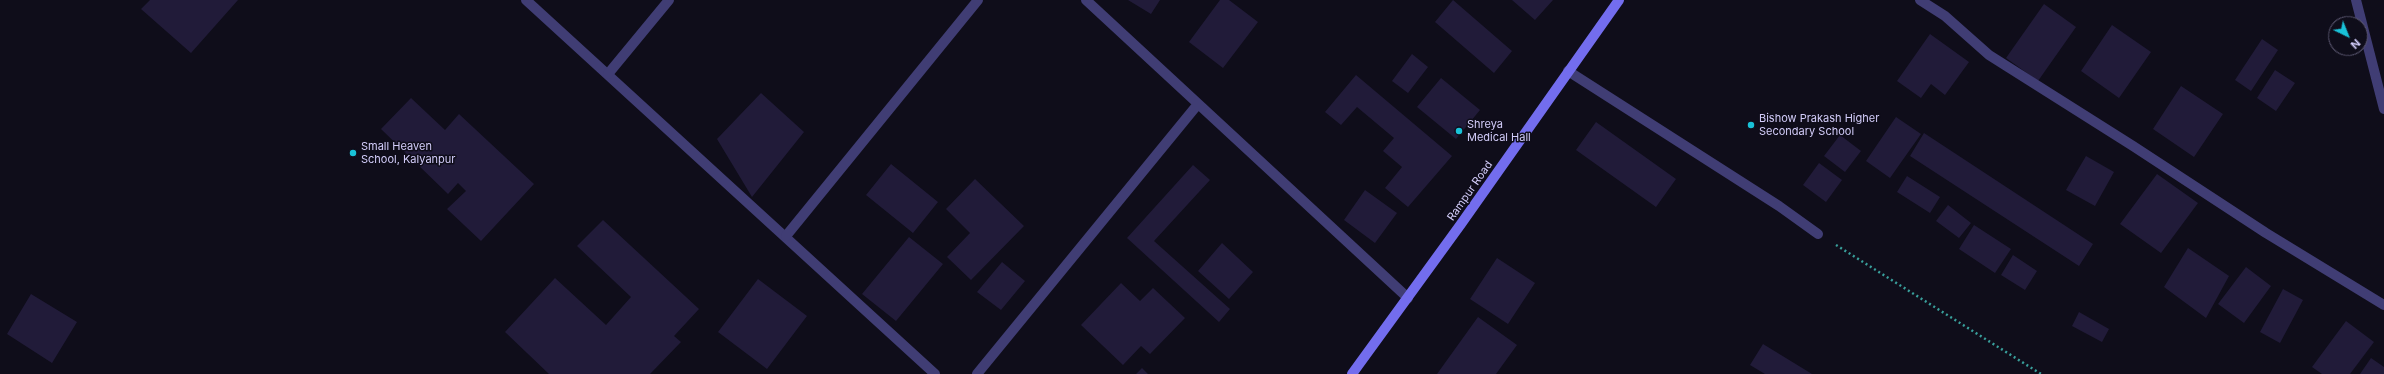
<!DOCTYPE html>
<style>
body{margin:0}
#map{position:relative;width:2384px;height:374px;overflow:hidden;background:#0f0d1a;font-family:Inter,sans-serif}
canvas{display:block}
.north{position:absolute;left:2328px;top:16px;width:40px;height:40px;box-sizing:border-box;background:#0f0d1a;border:1px solid #5d5973;border-radius:50%;rotate:137deg;font-size:11px;font-weight:700;line-height:16px;text-align:center;color:#d2ccf9}
.north::after{content:'';display:block;margin:auto;width:14px;height:18px;background:#19c2d8;clip-path:polygon(50% 0,100% 100%,50% 72%,0 100%)}
</style>
<div id="map">
<canvas width="2384" height="374"></canvas>
<div class="north">N</div>
</div>
<script>
const ctx = document.querySelector('canvas').getContext('2d');
ctx.lineJoin = 'round';
function fill(path, color) {
  ctx.fillStyle = color;
  ctx.fill(path, 'evenodd');
}
function toPath(rows) {
  const path = new Path2D();
  for (const r of rows) {
    path.moveTo(r[0], r[1]);
    for (let i = 2; i < r.length; i += 2) path.lineTo(r[i], r[i + 1]);
  }
  return path;
}
function trace(path, color, width, dash) {
  ctx.strokeStyle = color;
  ctx.lineWidth = width;
  ctx.lineCap = dash ? 'butt' : 'round';
  ctx.setLineDash(dash || []);
  ctx.stroke(path);
}
function label(font, color, halo, rows, align = 'center') {
  ctx.font = font + ' Inter,sans-serif';
  ctx.lineWidth = 3;
  ctx.setLineDash([]);
  ctx.textBaseline = 'middle';
  ctx.strokeStyle = halo;
  ctx.fillStyle = color;
  for (const [text, x, y, turn = 0] of rows) {
    ctx.save();
    ctx.translate(x, y);
    ctx.rotate((+turn || 0) * Math.PI / 180);
    ctx.textAlign = isNaN(turn) ? turn : align;
    if (halo) ctx.strokeText(text, 0, 0);
    ctx.fillText(text, 0, 0);
    ctx.restore();
  }
}
fill(toPath([
 [150,0,238,0,191,53,141,9],
 [1128,0,1160,0,1151,14],
 [1220,0,1229,0,1258,22,1223,68,1189,42],
 [1453,0,1512,51,1494,73,1435,22],
 [1512,0,1553,0,1535,20],
 [2044,4,2076,27,2038,81,2006,58],
 [2112,25,2151,52,2119,98,2081,71],
 [1930,34,1969,62,1945,95,1931,84,1921,98,1897,81],
 [2262,39,2278,50,2251,91,2235,80],
 [1412,54,1428,67,1408,93,1392,81],
 [2275,70,2295,83,2276,111,2257,98],
 [1356,75,1452,156,1408,207,1385,188,1402,167,1383,151,1394,138,1357,107,1341,125,1325,112],
 [1441,78,1480,110,1456,139,1417,107],
 [2181,86,2223,114,2194,157,2153,129],
 [761,93,804,132,752,197,717,139],
 [411,98,445,130,459,114,534,184,481,241,447,209,466,191,458,183,448,194,381,129],
 [1896,117,1921,134,1890,178,1866,161],
 [1596,122,1676,179,1656,207,1576,150],
 [1924,133,2093,244,2079,266,1910,156],
 [1840,135,1861,151,1845,172,1824,156],
 [2086,156,2114,172,2095,206,2066,190],
 [1819,163,1842,180,1826,202,1803,185],
 [891,164,938,202,913,233,866,195],
 [1193,165,1210,180,1154,241,1230,309,1219,322,1127,238],
 [2157,174,2198,203,2161,253,2120,224],
 [1907,176,1940,197,1930,213,1897,192],
 [975,179,1024,226,971,280,947,257,970,233,946,209],
 [1365,190,1397,213,1375,243,1344,220],
 [1948,205,1971,223,1959,238,1936,221],
 [603,220,699,309,674,336,681,342,650,374,549,374,505,332,555,278,606,325,631,297,577,246],
 [1974,225,2011,249,1995,273,1959,249],
 [909,237,943,264,896,321,862,294],
 [1222,243,1253,272,1229,299,1198,271],
 [2188,248,2229,276,2206,318,2164,287],
 [2013,255,2037,271,2025,290,2001,275],
 [1497,258,1535,283,1508,324,1470,299],
 [1002,262,1025,281,1001,310,977,292],
 [2246,267,2271,286,2244,323,2218,304],
 [758,279,807,316,767,369,718,332],
 [1121,283,1140,301,1153,288,1185,318,1150,354,1141,346,1123,365,1081,325],
 [2283,289,2303,300,2280,343,2260,332],
 [31,294,77,322,52,363,7,334],
 [2079,312,2109,329,2102,342,2072,326],
 [1478,317,1517,345,1496,374,1437,374],
 [2346,321,2374,342,2350,374,2322,374,2312,367],
 [1763,344,1812,374,1765,374,1750,365],
 [2371,358,2384,367,2384,374,2360,374],
 [1142,368,1148,374,1136,374]
]), '#211b39');
trace(toPath([
 [1836,245,2041,374]
]), '#399f9b', 2.5, [2, 3]);
trace(toPath([
 [526,0,935,374],
 [1920,0,1945,16,1989,55,2133,146,2266,233,2384,305],
 [1568,71,1779,206,1818,234]
]), '#403d74', 10);
trace(toPath([
 [1086,0,1408,298],
 [2356,0,2384,109],
 [608,74,669,0],
 [786,236,978,0],
 [977,374,1198,104]
]), '#403d74', 10);
trace(toPath([
 [1352,374,1461,224,1619,0]
]), '#736dee', 10);
for (const [x, y, r, color] of [
 [1751,125,4,"#19c2d8"],
 [1459,131,4,"#19c2d8"],
 [353,153,4,"#19c2d8"]
]) {
  const dot = new Path2D();
  dot.arc(x, y, r, 0, 2 * Math.PI);
  ctx.fillStyle = color;
  ctx.fill(dot);
  trace(dot, '#0f0d1a', 1.5);
}
label('11px', '#d2ccf9', '#0f0d1a', [
 ["Bishow Prakash Higher",1759,119],
 ["Secondary School",1759,132],
 ["Shreya",1467,125],
 ["Medical Hall",1467,138],
 ["Small Heaven",361,147],
 ["School, Kalyanpur",361,160]
], 'left');
label('11px', '#d2ccf9', '#0f0d1a', [
 ["Rampur Road",1470,191,-55]
]);
</script>
